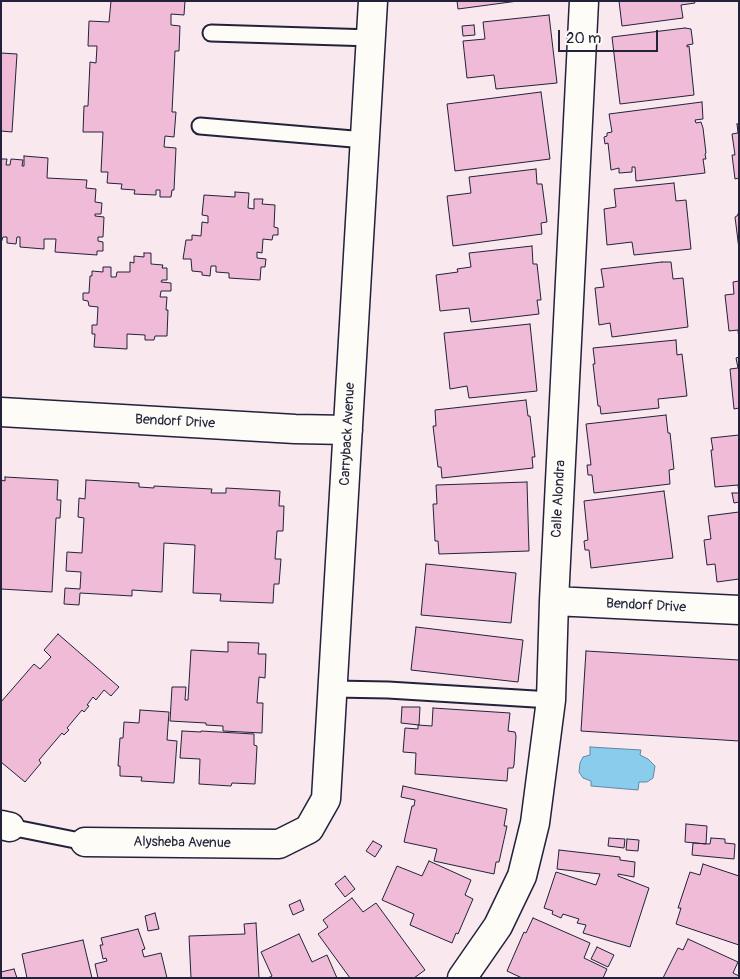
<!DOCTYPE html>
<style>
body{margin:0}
#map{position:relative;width:740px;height:979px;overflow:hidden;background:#f9e8ed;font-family:Pangolin,sans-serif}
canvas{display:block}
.frame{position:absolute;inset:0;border:2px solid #22223b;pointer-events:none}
.scale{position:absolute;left:558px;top:30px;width:100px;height:22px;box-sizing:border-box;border:2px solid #22223b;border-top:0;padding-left:6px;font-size:15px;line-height:18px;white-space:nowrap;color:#22223b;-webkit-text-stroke:4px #fdfcf7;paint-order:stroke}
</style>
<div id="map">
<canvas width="740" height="979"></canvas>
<div class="frame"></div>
<div class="scale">20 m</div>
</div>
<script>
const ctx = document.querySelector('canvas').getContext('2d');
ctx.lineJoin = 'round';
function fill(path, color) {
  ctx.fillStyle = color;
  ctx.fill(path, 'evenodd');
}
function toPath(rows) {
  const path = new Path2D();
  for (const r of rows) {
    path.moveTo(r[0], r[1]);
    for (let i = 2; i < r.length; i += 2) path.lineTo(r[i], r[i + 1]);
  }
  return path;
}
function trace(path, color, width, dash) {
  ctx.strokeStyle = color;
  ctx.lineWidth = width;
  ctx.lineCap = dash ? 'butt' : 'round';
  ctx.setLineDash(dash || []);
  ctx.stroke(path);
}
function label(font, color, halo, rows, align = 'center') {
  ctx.font = font + ' Pangolin,sans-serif';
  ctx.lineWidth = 4;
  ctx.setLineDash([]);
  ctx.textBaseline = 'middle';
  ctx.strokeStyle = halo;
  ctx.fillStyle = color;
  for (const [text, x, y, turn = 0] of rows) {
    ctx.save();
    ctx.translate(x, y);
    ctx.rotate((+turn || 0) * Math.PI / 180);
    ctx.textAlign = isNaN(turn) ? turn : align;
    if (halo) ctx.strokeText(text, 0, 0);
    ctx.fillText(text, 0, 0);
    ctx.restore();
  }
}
const water = toPath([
 [590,747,641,750,640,755,648,759,655,766,653,778,647,782,639,782,638,790,591,786,591,781,583,778,579,772,580,763,583,757,590,755,590,747]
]);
fill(water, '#8accec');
trace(water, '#6088a5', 1);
const building = toPath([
 [111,1,185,1,184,15,171,14,171,25,180,26,179,51,175,51,172,112,176,112,174,137,165,136,164,147,176,148,174,190,172,190,171,197,160,197,160,190,156,190,156,195,134,194,135,190,121,189,122,184,107,183,108,172,101,172,103,132,83,132,84,106,88,106,90,62,96,63,97,46,88,46,89,21,109,22,111,1],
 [457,1,518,1,458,9,457,1],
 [619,1,694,1,695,3,681,5,683,18,622,26,619,1],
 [549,15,557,83,496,89,494,75,467,78,463,41,485,39,483,22,549,15],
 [474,25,475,35,463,36,462,26,474,25],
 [685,28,691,29,693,44,687,45,687,47,689,46,694,95,620,104,612,37,685,28],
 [1,53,17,54,12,132,1,131,1,53],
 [541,92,550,159,455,171,447,104,541,92],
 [702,102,703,119,695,120,696,123,701,122,703,128,706,153,705,154,706,159,703,159,705,173,636,181,635,167,632,167,632,172,619,173,619,168,611,170,608,143,605,144,604,137,607,136,607,133,612,132,609,114,702,102],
 [737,124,739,124,739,178,735,179,732,155,735,155,732,134,738,133,737,124],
 [24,156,48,158,47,178,87,180,86,188,96,189,95,202,102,203,101,214,95,214,95,216,104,217,103,237,98,237,98,241,103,242,103,251,97,251,97,255,55,252,56,239,44,239,44,249,20,247,20,237,17,237,16,244,7,243,7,237,3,237,1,243,1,159,7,159,6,165,10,165,11,159,23,160,22,166,24,166,24,156],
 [536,169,537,184,542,184,547,222,541,223,542,234,453,246,447,196,471,193,469,177,536,169],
 [674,183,676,201,686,200,691,249,634,255,632,242,607,245,604,209,616,207,614,189,674,183],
 [235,192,249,193,248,208,254,209,254,199,263,199,262,204,275,205,274,227,278,228,278,235,273,235,272,240,263,239,262,253,257,252,257,258,266,259,265,267,261,267,260,280,229,278,229,273,216,272,216,266,211,266,210,276,202,275,202,272,192,271,191,259,183,259,186,240,192,240,192,235,201,236,202,222,208,223,208,216,202,215,204,195,235,197,235,192],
 [739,212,739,249,735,217,737,216,739,212],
 [532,246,533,264,537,264,541,300,537,300,539,314,471,322,469,308,440,311,436,275,458,272,457,269,471,267,469,253,532,246],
 [144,253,151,253,151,264,163,265,162,268,167,268,167,280,162,280,161,282,171,283,171,291,161,291,160,297,167,297,166,310,168,310,167,336,155,336,154,340,145,340,145,335,127,334,127,349,94,347,95,334,92,334,92,325,97,325,98,307,89,306,88,301,83,300,83,293,89,293,90,276,92,276,92,271,103,272,103,267,111,267,111,277,116,277,117,272,130,272,130,262,134,263,134,256,144,257,144,253],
 [662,262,671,262,673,279,683,278,688,327,612,337,610,323,599,325,595,288,604,287,601,269,662,262],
 [739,281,739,339,738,330,729,331,725,295,734,294,733,282,739,281],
 [530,324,537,391,469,398,467,386,450,389,444,333,530,324],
 [676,340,677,355,682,354,687,396,658,399,659,408,601,414,600,406,598,406,593,364,595,364,593,348,676,340],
 [739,357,739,408,734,409,730,369,738,368,736,358,739,357],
 [526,400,528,416,530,416,535,457,532,457,533,468,442,478,441,467,438,467,433,426,436,426,435,410,526,400],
 [666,415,668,433,670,433,674,469,669,470,670,484,594,493,592,475,588,475,587,465,591,465,586,424,666,415],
 [739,435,739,493,738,485,715,487,711,450,713,450,711,438,739,435],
 [5,477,58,480,57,500,61,500,60,518,56,518,52,592,1,589,1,480,5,481,5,477],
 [86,480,139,483,139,487,154,488,154,486,212,489,211,493,226,493,226,488,280,491,279,506,284,506,283,531,277,531,275,559,281,559,279,584,274,584,273,603,220,601,221,594,193,593,195,545,164,543,162,592,132,590,132,596,80,593,79,605,64,604,65,588,80,589,81,572,66,571,67,552,82,553,84,518,78,517,79,498,85,499,86,480],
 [527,482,529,551,439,554,438,541,435,541,433,504,437,504,436,485,527,482],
 [664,491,673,558,591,568,589,550,585,550,584,541,588,540,584,501,664,491],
 [732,493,739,493,739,502,734,503,732,493],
 [739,512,739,579,717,582,715,564,707,565,704,540,711,539,708,516,739,512],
 [426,564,516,573,511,623,421,615,426,564],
 [416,627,523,640,518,682,411,670,416,627],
 [58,634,119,687,111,696,104,690,96,700,93,697,87,705,89,706,84,712,82,710,67,728,69,730,64,735,62,733,39,760,41,763,25,782,1,762,1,702,34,664,40,669,51,657,44,650,58,634],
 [228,642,259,643,258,654,266,654,265,678,259,677,257,703,263,703,262,733,223,731,223,726,206,725,206,723,170,721,172,687,186,687,185,700,188,700,191,650,228,652,228,642],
 [586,651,739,660,739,741,581,731,586,651],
 [402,707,420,707,419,725,401,723,402,707],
 [433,708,510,713,508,731,515,732,516,736,514,765,513,768,508,768,507,781,415,774,416,753,403,752,405,728,418,729,418,725,432,726,433,708],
 [140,710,169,712,167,740,177,741,174,783,141,781,142,777,120,776,120,766,118,766,120,738,123,738,124,722,139,723,140,710],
 [182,731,201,732,201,731,254,734,254,745,257,746,255,784,232,783,231,786,199,784,200,759,180,758,182,731],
 [403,786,507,809,504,826,507,826,499,862,496,862,494,874,434,861,437,849,404,842,412,806,414,806,415,800,401,797,403,786],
 [686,824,707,826,706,844,685,842,686,824],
 [609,838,625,839,624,848,608,846,609,838],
 [711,838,725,839,725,843,735,844,734,859,692,855,693,843,710,844,711,838],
 [627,839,639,840,638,851,626,850,627,839],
 [373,841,382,846,375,857,366,851,373,841],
 [559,850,620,857,620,860,635,862,634,877,618,874,618,876,649,888,630,947,583,933,586,925,577,923,579,919,563,914,561,918,552,914,553,911,544,908,556,872,596,885,600,874,557,869,559,850],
 [429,861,471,880,465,895,473,899,458,934,456,933,452,943,410,925,414,914,382,900,397,866,422,876,429,861],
 [703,864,739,876,739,945,676,924,681,908,678,908,690,872,700,875,703,864],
 [345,876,355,889,345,897,335,884,345,876],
 [352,898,363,912,376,903,425,970,414,978,350,978,318,934,328,927,323,920,352,898],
 [300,900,304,910,293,915,289,905,300,900],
 [155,913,159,929,148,931,145,916,155,913],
 [533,918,590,943,584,958,607,969,603,978,522,978,507,971,524,932,526,933,533,918],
 [256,923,259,978,191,978,189,936,245,934,244,924,256,923],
 [138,929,145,949,142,950,144,957,161,953,167,978,98,978,95,964,107,961,106,958,103,959,100,945,103,945,101,938,138,929],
 [299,934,312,962,327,955,337,978,268,978,272,976,261,952,299,934],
 [688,939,738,962,733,973,739,976,739,978,663,978,678,948,683,950,688,939],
 [83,940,92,978,27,978,22,954,83,940],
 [597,947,614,955,608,967,591,959,597,947],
 [14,969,17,978,1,978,1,972,14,969]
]);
fill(building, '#efbbd7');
trace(building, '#22223b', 1);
const lane = toPath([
 [211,33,372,38],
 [200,126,365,140],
 [334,689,388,690,551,700],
 [10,827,85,842]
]);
const street = toPath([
 [1,412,295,429,348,430],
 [554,601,739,610],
 [1,825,10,827],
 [85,842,279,844,309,829,326,799,373,1],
 [462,978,498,926,522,876,535,823,551,700,554,601,584,1]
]);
trace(lane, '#22223b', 19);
trace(street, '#22223b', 31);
trace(lane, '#fdfcf7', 15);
trace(street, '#fdfcf7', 28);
label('14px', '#22223b', '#fdfcf7', [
 ["Bendorf Drive",175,422,3],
 ["Carryback Avenue",348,434,-87],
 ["Calle Alondra",559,499,-87],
 ["Bendorf Drive",646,606,3],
 ["Alysheba Avenue",182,843,1]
]);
</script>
